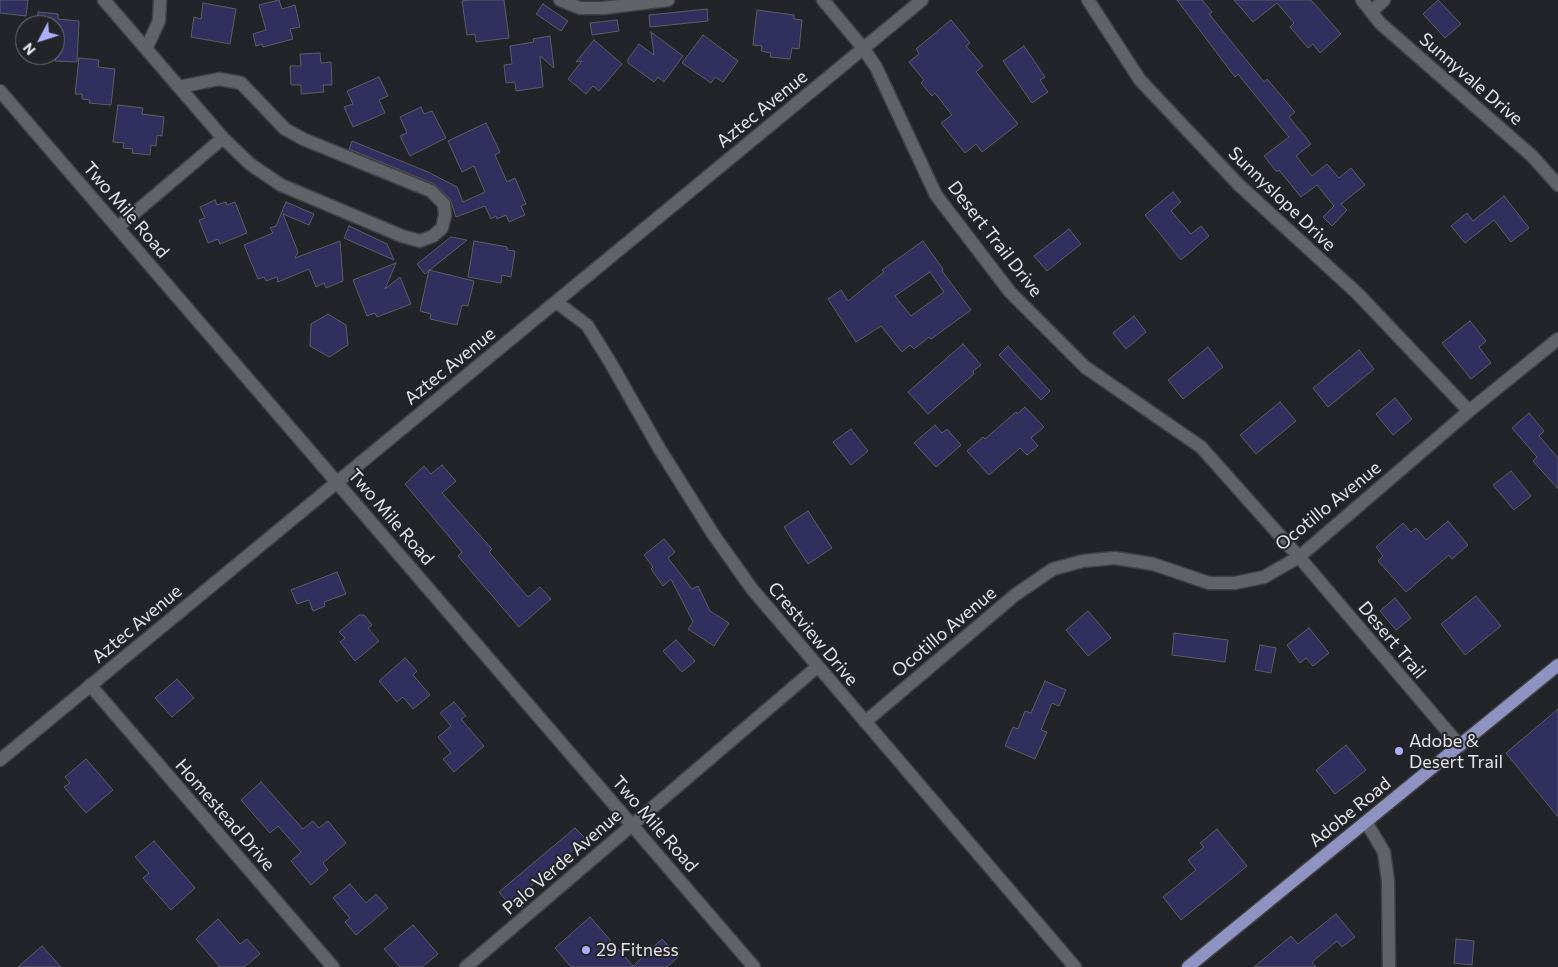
<!DOCTYPE html>
<style>
body{margin:0}
#map{position:relative;width:1558px;height:967px;overflow:hidden;background:#232429;font-family:Commissioner,sans-serif}
canvas{display:block}
.north{position:absolute;left:15px;top:15px;width:50px;height:50px;box-sizing:border-box;background:#232429;border:1px solid #717176;border-radius:50%;rotate:230deg;font-size:14px;font-weight:700;line-height:20px;text-align:center;color:#e5e5e9}
.north::after{content:'';display:block;margin:auto;width:18px;height:22px;background:#acaffb;clip-path:polygon(50% 0,100% 100%,50% 72%,0 100%)}
</style>
<div id="map">
<canvas width="1558" height="967"></canvas>
<div class="north">N</div>
</div>
<script>
const ctx = document.querySelector('canvas').getContext('2d');
ctx.lineJoin = 'round';
function fill(path, color) {
  ctx.fillStyle = color;
  ctx.fill(path, 'evenodd');
}
function toPath(rows) {
  const path = new Path2D();
  for (const r of rows) {
    path.moveTo(r[0], r[1]);
    for (let i = 2; i < r.length; i += 2) path.lineTo(r[i], r[i + 1]);
  }
  return path;
}
function trace(path, color, width, dash) {
  ctx.strokeStyle = color;
  ctx.lineWidth = width;
  ctx.lineCap = dash ? 'butt' : 'round';
  ctx.setLineDash(dash || []);
  ctx.stroke(path);
}
function label(font, color, halo, rows, align = 'center') {
  ctx.font = font + ' Commissioner,sans-serif';
  ctx.lineWidth = 4;
  ctx.setLineDash([]);
  ctx.textBaseline = 'middle';
  ctx.strokeStyle = halo;
  ctx.fillStyle = color;
  for (const [text, x, y, turn = 0] of rows) {
    ctx.save();
    ctx.translate(x, y);
    ctx.rotate((+turn || 0) * Math.PI / 180);
    ctx.textAlign = isNaN(turn) ? turn : align;
    if (halo) ctx.strokeText(text, 0, 0);
    ctx.fillText(text, 0, 0);
    ctx.restore();
  }
}
const building = toPath([
 [0,0,28,0,26,16,0,13,0,0],
 [279,0,282,9,295,5,300,27,290,29,293,39,263,47,262,44,256,46,253,34,266,30,259,5,279,0],
 [470,0,504,0,509,38,476,42,475,34,467,35,462,1,470,0],
 [1177,0,1202,0,1212,12,1209,14,1264,82,1267,79,1295,112,1289,117,1311,144,1296,156,1312,176,1327,164,1339,178,1351,168,1365,185,1341,204,1347,210,1332,226,1323,217,1334,206,1317,185,1301,197,1279,170,1277,172,1264,156,1289,137,1238,74,1235,77,1177,0],
 [1234,0,1311,0,1341,34,1320,53,1313,44,1308,48,1290,27,1294,23,1277,3,1253,22,1234,0],
 [1438,0,1461,24,1445,38,1423,14,1438,0],
 [203,3,236,9,230,44,191,37,194,17,201,19,203,3],
 [543,4,568,21,561,31,536,14,543,4],
 [707,9,708,21,650,27,649,15,707,9],
 [757,10,794,15,794,19,802,20,799,49,792,48,790,59,770,57,771,53,761,51,762,46,753,45,757,10],
 [38,12,58,14,58,19,79,21,77,62,55,61,55,25,37,25,38,12],
 [617,20,619,31,592,35,590,23,617,20],
 [951,20,970,43,966,46,983,66,976,72,1018,124,982,152,976,144,965,153,941,123,952,115,935,93,932,96,921,83,924,80,909,62,919,54,916,49,951,20],
 [651,32,683,56,664,82,658,77,654,82,628,63,628,59,639,44,654,55,651,32],
 [703,35,738,61,723,82,715,77,711,83,682,63,703,35],
 [550,36,554,68,540,56,543,87,516,91,515,82,506,83,504,65,512,64,510,46,534,42,533,39,550,36],
 [594,40,622,64,599,91,593,86,586,94,568,79,582,61,576,62,594,40],
 [1024,46,1045,77,1040,80,1048,92,1032,103,1003,61,1024,46],
 [320,53,321,63,331,62,332,85,323,85,324,92,301,94,301,85,291,85,290,66,301,66,300,54,320,53],
 [79,58,99,60,98,67,115,69,111,105,89,103,90,100,82,99,82,94,75,94,79,58],
 [379,77,388,96,379,100,385,113,353,127,344,107,353,104,347,91,379,77],
 [118,105,143,108,142,114,164,117,162,136,157,135,156,146,151,145,150,155,132,153,133,149,123,148,124,143,113,142,118,105],
 [421,107,424,114,432,111,446,138,410,156,400,136,407,133,400,117,421,107],
 [486,123,500,152,495,155,507,182,515,178,526,204,521,206,525,215,509,222,506,215,497,219,496,216,491,219,485,206,456,217,450,199,434,184,349,149,352,141,428,172,457,187,463,202,485,192,474,166,462,172,448,141,486,123],
 [1173,192,1181,202,1171,211,1191,234,1201,226,1209,236,1181,260,1145,215,1173,192],
 [1504,196,1529,228,1511,242,1494,220,1465,243,1451,226,1467,213,1473,221,1504,196],
 [215,200,217,205,226,202,227,205,235,202,247,233,220,244,218,239,208,243,199,220,205,218,200,207,215,200],
 [286,202,314,214,309,225,283,214,298,252,295,258,340,241,343,281,326,288,324,283,316,287,309,269,278,282,277,277,266,281,264,277,258,279,244,245,273,233,270,228,276,226,286,202],
 [349,226,387,244,394,260,344,238,349,226],
 [1069,229,1081,244,1047,271,1034,256,1069,229],
 [451,237,467,240,425,274,417,264,451,237],
 [474,241,507,247,507,250,515,251,511,277,502,275,501,283,468,277,474,241],
 [923,241,943,269,942,271,971,310,931,339,929,337,914,349,910,345,902,352,881,326,856,342,828,299,841,290,848,301,884,272,882,270,923,241],
 [930,272,944,292,911,316,895,296,930,272],
 [396,263,385,289,400,277,411,304,377,317,375,313,367,316,353,280,396,263],
 [429,270,474,281,468,306,462,305,457,325,430,319,431,314,420,311,429,270],
 [328,314,346,325,348,345,329,357,310,346,311,324,328,314],
 [1134,316,1146,332,1126,349,1113,333,1134,316],
 [1470,321,1486,341,1479,347,1491,363,1471,379,1442,343,1470,321],
 [963,344,981,365,973,371,974,374,928,414,908,392,963,344],
 [1008,346,1050,391,1041,400,999,355,1008,346],
 [1208,347,1223,367,1183,399,1168,380,1208,347],
 [1359,350,1374,369,1328,407,1313,388,1359,350],
 [1395,398,1412,419,1393,435,1376,414,1395,398],
 [1280,402,1296,421,1256,454,1240,435,1280,402],
 [1025,407,1044,427,1031,438,1038,446,1027,455,1020,448,989,475,967,451,983,437,985,439,1016,412,1017,414,1025,407],
 [1529,413,1544,431,1539,436,1558,458,1558,489,1533,461,1537,457,1512,428,1529,413],
 [935,425,942,433,947,429,961,445,936,467,914,443,935,425],
 [851,429,868,451,851,465,833,442,851,429],
 [442,465,456,481,442,493,492,549,489,552,528,597,540,587,551,599,519,627,458,556,462,552,405,484,424,466,431,474,442,465],
 [1511,471,1531,496,1514,510,1493,485,1511,471],
 [808,511,832,548,808,564,784,527,808,511],
 [1448,521,1468,545,1452,559,1449,555,1406,592,1378,561,1383,556,1376,547,1403,523,1411,532,1416,528,1426,540,1448,521],
 [664,539,675,552,668,558,692,589,698,586,710,611,729,623,714,646,688,629,693,622,671,579,663,586,651,569,653,567,644,555,664,539],
 [337,572,346,594,324,602,325,606,313,611,309,600,297,604,291,590,337,572],
 [1476,596,1501,626,1465,655,1441,624,1476,596],
 [1395,598,1411,618,1396,630,1380,611,1395,598],
 [1088,611,1111,638,1088,656,1066,630,1088,611],
 [359,615,364,615,372,625,368,628,379,641,355,661,340,642,345,638,339,632,359,615],
 [1309,628,1329,653,1313,666,1306,658,1300,663,1287,645,1309,628],
 [1174,633,1228,640,1225,662,1172,655,1174,633],
 [676,640,695,661,682,672,663,651,676,640],
 [1260,645,1276,648,1271,673,1255,670,1260,645],
 [405,658,417,671,413,675,430,695,413,709,403,697,397,702,379,681,405,658],
 [177,679,194,698,172,717,155,698,177,679],
 [1045,681,1066,690,1059,706,1052,703,1041,730,1047,732,1035,759,1005,746,1013,727,1018,729,1025,711,1031,713,1045,681],
 [454,702,466,716,461,719,484,746,454,772,443,759,451,753,438,737,451,726,440,713,454,702],
 [1558,709,1558,817,1506,753,1558,709],
 [1346,745,1366,770,1335,794,1316,770,1346,745],
 [86,759,113,790,86,813,64,787,70,783,65,777,86,759],
 [261,782,303,829,313,821,319,828,328,821,346,843,323,863,328,870,311,885,291,861,301,852,278,826,270,833,241,800,261,782],
 [575,828,586,839,509,904,499,892,575,828],
 [1217,829,1247,866,1181,920,1163,897,1196,870,1188,860,1204,847,1200,843,1217,829],
 [154,841,195,888,171,910,143,878,149,873,135,857,154,841],
 [350,884,366,903,376,894,388,908,356,935,345,922,350,918,333,898,350,884],
 [1336,914,1355,937,1342,947,1337,941,1312,962,1316,967,1254,967,1291,936,1298,944,1336,914],
 [590,917,633,966,662,939,678,957,667,967,571,967,555,948,590,917],
 [218,919,240,944,247,939,260,954,244,967,220,967,196,939,218,919],
 [413,925,438,954,422,967,400,967,384,949,413,925],
 [1456,939,1474,941,1472,965,1454,963,1456,939],
 [42,946,61,967,18,967,42,946]
]);
fill(building, '#302f5e');
trace(building, '#5d5e64', 1);
const minor = toPath([
 [104,0,179,87,223,138,250,164,281,185,402,236,420,241,433,236,442,228,445,215,444,204,431,191,303,139,285,129,241,83,219,79,179,87],
 [560,0,580,8,603,8,668,0],
 [823,0,863,48,876,67,936,195,1010,292,1085,367,1201,447,1299,557,1460,746],
 [1088,0,1140,80,1239,185,1358,294,1469,411],
 [1362,0,1380,23,1532,156,1558,185],
 [1371,12,1384,0],
 [146,49,159,21,160,0],
 [0,91,754,967],
 [118,227,223,138],
 [556,302,587,325,610,362,659,448,713,534,752,589,1075,967],
 [90,685,333,967],
 [865,722,1015,595,1053,569,1083,561,1115,558,1153,564,1209,583,1235,583,1264,577,1299,557,1469,411,1558,339],
 [0,760,922,0],
 [1366,822,1384,852,1388,881,1389,967],
 [466,967,817,667]
]);
const major = toPath([
 [1188,967,1558,665]
]);
trace(minor, '#414146', 15);
trace(major, '#414146', 15);
trace(minor, '#626369', 12);
trace(major, '#9092c2', 12);
for (const [x, y, r, color] of [
 [1399,751,5,"#acaffb"],
 [586,950,5,"#acaffb"]
]) {
  const dot = new Path2D();
  dot.arc(x, y, r, 0, 2 * Math.PI);
  ctx.fillStyle = color;
  ctx.fill(dot);
  trace(dot, '#232429', 2);
}
label('18px', '#e5e5e9', '#232429', [
 ["Sunnyvale Drive",1471,79,41],
 ["Aztec Avenue",762,109,-39],
 ["Sunnyslope Drive",1282,199,44],
 ["Two Mile Road",126,210,49],
 ["Desert Trail Drive",995,239,52],
 ["Aztec Avenue",450,366,-39],
 ["Ocotillo Avenue",1328,506,-39],
 ["Two Mile Road",391,517,49],
 ["Aztec Avenue",137,624,-40],
 ["Ocotillo Avenue",944,632,-40],
 ["Crestview Drive",813,634,50],
 ["Desert Trail",1392,640,50],
 ["Adobe Road",1350,812,-39],
 ["Homestead Drive",225,815,49],
 ["Two Mile Road",655,824,49],
 ["Palo Verde Avenue",562,862,-41]
]);
label('18px', '#e5e5e9', '#232429', [
 ["Adobe &",1409,741],
 ["Desert Trail",1409,762],
 ["29 Fitness",596,950]
], 'left');
</script>
